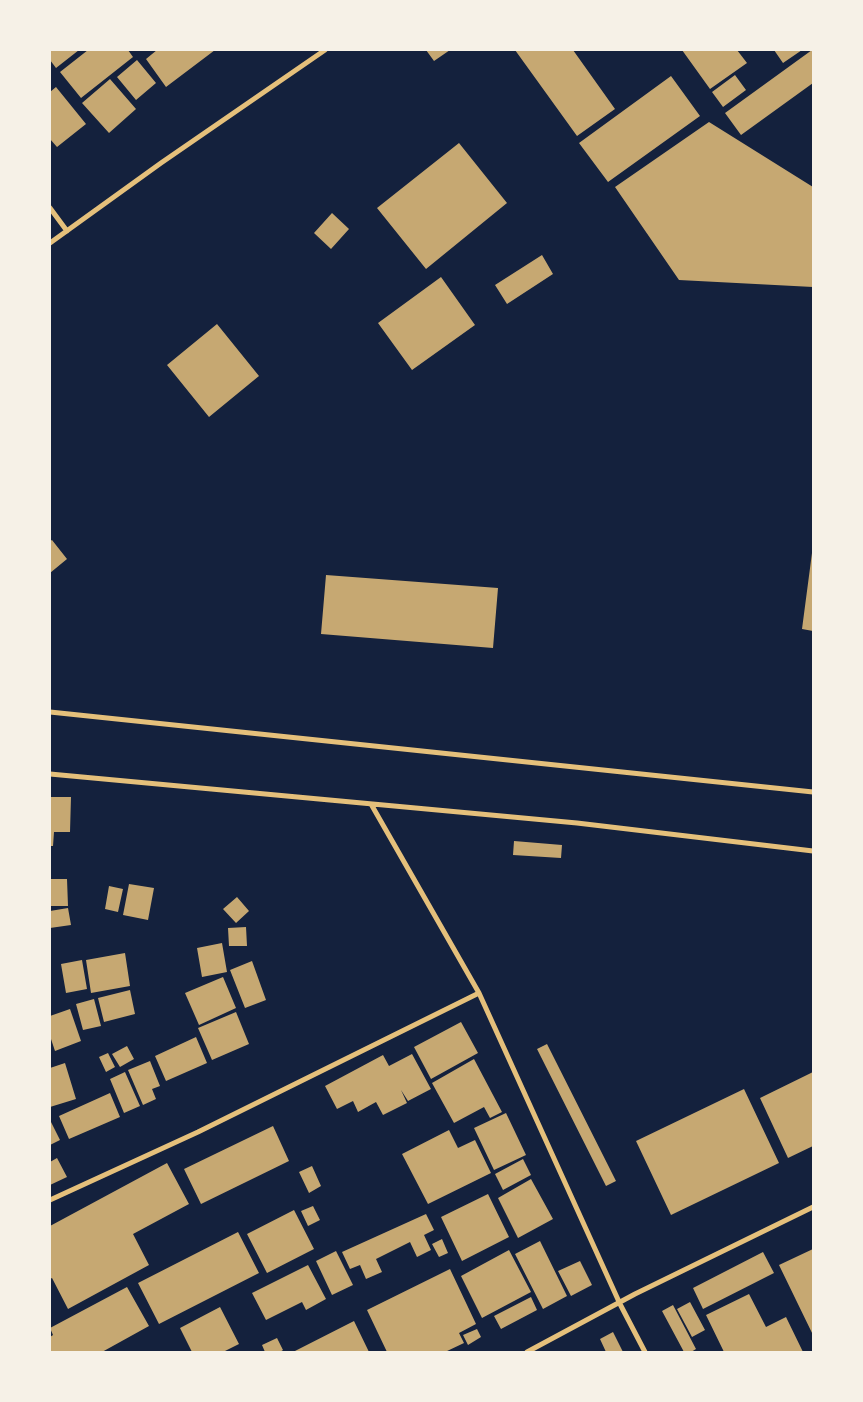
<!DOCTYPE html>
<style>
body{margin:0}
#map{position:relative;width:863px;height:1402px;overflow:hidden;background:#14213d;font-family:"Nunito Sans",sans-serif}
canvas{display:block}
.frame{position:absolute;inset:0;border:51px solid #f6f1e7;pointer-events:none}
</style>
<div id="map">
<canvas width="863" height="1402"></canvas>
<div class="frame"></div>
</div>
<script>
const ctx = document.querySelector('canvas').getContext('2d');
ctx.lineJoin = 'round';
function fill(path, color) {
  ctx.fillStyle = color;
  ctx.fill(path, 'evenodd');
}
function toPath(rows) {
  const path = new Path2D();
  for (const r of rows) {
    path.moveTo(r[0], r[1]);
    for (let i = 2; i < r.length; i += 2) path.lineTo(r[i], r[i + 1]);
  }
  return path;
}
function trace(path, color, width, dash) {
  ctx.strokeStyle = color;
  ctx.lineWidth = width;
  ctx.lineCap = dash ? 'butt' : 'round';
  ctx.setLineDash(dash || []);
  ctx.stroke(path);
}
fill(toPath([
 [50,50,79,50,56,68,50,60],
 [88,50,128,50,133,57,81,98,60,72],
 [157,50,215,50,166,87,146,59],
 [426,50,450,50,434,61],
 [515,50,573,50,615,109,577,136],
 [682,50,737,50,747,63,710,89],
 [774,50,802,50,783,63],
 [812,50,813,50,813,83,741,135,725,113],
 [137,60,156,83,136,100,117,77],
 [735,75,746,90,723,107,712,92],
 [671,76,700,116,608,182,579,143],
 [110,79,136,109,109,133,82,103],
 [56,87,86,124,57,147,50,139,50,92],
 [709,122,813,187,813,287,679,280,615,187],
 [459,143,507,203,426,269,377,208],
 [332,213,349,229,331,249,314,233],
 [542,255,553,274,507,304,495,285],
 [441,277,475,325,412,370,378,323],
 [217,324,259,376,209,417,167,365],
 [52,540,67,559,50,573,50,541],
 [812,553,813,553,813,631,802,629],
 [326,575,498,588,493,648,321,634],
 [50,797,71,797,70,832,54,832,53,846,50,846],
 [514,841,562,845,561,858,513,855],
 [50,879,67,879,68,906,50,906],
 [129,884,154,888,148,920,123,915],
 [109,886,123,889,118,912,105,909],
 [237,897,249,911,236,923,223,909],
 [68,908,71,925,50,928,50,911],
 [246,927,247,946,229,946,228,928],
 [222,943,227,972,202,977,197,948],
 [125,953,130,986,91,993,86,960],
 [82,960,87,989,66,993,61,964],
 [252,961,266,1000,245,1008,230,970],
 [223,977,236,1008,199,1025,185,993],
 [130,990,135,1014,104,1022,98,998],
 [94,999,101,1026,83,1030,76,1004],
 [70,1009,81,1041,55,1051,50,1036,50,1016],
 [236,1012,249,1044,212,1060,198,1028],
 [461,1022,478,1053,431,1079,414,1047],
 [196,1037,207,1063,166,1081,155,1056],
 [547,1044,616,1181,606,1186,537,1049],
 [127,1046,134,1059,120,1067,112,1054],
 [108,1053,115,1067,106,1072,99,1057],
 [412,1054,431,1089,408,1101,401,1090,407,1103,383,1115,376,1102,358,1112,353,1101,337,1109,325,1086,383,1055,389,1066],
 [474,1059,502,1112,490,1118,484,1107,454,1123,432,1083],
 [150,1061,160,1086,152,1089,156,1099,143,1105,128,1070],
 [65,1063,76,1099,50,1107,50,1068],
 [125,1072,140,1106,124,1113,110,1079],
 [813,1072,813,1146,788,1158,760,1098],
 [744,1089,779,1163,671,1215,636,1141],
 [110,1093,120,1117,69,1139,59,1116],
 [506,1113,526,1155,494,1170,474,1128],
 [50,1120,60,1140,50,1145],
 [273,1126,289,1161,201,1204,184,1169],
 [449,1130,458,1148,475,1140,491,1173,428,1204,402,1154],
 [57,1158,67,1177,50,1185,50,1162],
 [523,1159,531,1175,503,1190,495,1174],
 [167,1163,189,1204,133,1234,149,1265,68,1309,52,1278,50,1279,50,1226],
 [312,1166,321,1186,309,1193,299,1172],
 [531,1179,553,1219,518,1238,498,1198],
 [488,1194,509,1237,462,1261,441,1217],
 [313,1206,320,1220,308,1226,301,1211],
 [294,1210,314,1249,267,1273,247,1234],
 [426,1214,434,1230,424,1235,431,1250,417,1257,410,1242,376,1259,382,1272,366,1279,360,1265,350,1269,342,1252],
 [238,1232,259,1273,159,1324,138,1283],
 [442,1239,448,1253,439,1257,432,1244],
 [540,1241,567,1296,543,1309,515,1254],
 [813,1249,813,1335,779,1265],
 [509,1250,531,1292,482,1318,461,1276],
 [336,1251,353,1285,332,1295,316,1261],
 [763,1252,774,1273,703,1309,693,1288],
 [580,1261,592,1285,571,1296,558,1271],
 [308,1265,326,1299,306,1310,302,1302,266,1320,252,1293],
 [450,1269,476,1324,459,1333,464,1343,445,1352,387,1352,367,1310],
 [127,1287,149,1326,102,1352,50,1352,50,1337,53,1335,50,1328],
 [749,1294,766,1327,786,1317,803,1352,724,1352,706,1315],
 [531,1297,537,1310,501,1329,494,1316],
 [690,1302,705,1330,692,1337,677,1309],
 [673,1305,696,1349,691,1352,684,1352,662,1311],
 [220,1307,239,1344,223,1352,192,1352,180,1328],
 [354,1321,369,1352,293,1352],
 [477,1329,481,1337,468,1345,463,1335],
 [613,1332,623,1352,606,1352,600,1339],
 [277,1338,283,1350,280,1352,265,1352,262,1345]
]), '#c6a872');
trace(toPath([
 [50,208,67,231],
 [50,243,161,163,325,50],
 [50,712,813,792],
 [50,774,577,823,813,851],
 [371,804,479,993,620,1304,645,1352],
 [50,1200,198,1132,479,993],
 [527,1352,635,1294,813,1207]
]), '#e5c07b', 5);
</script>
